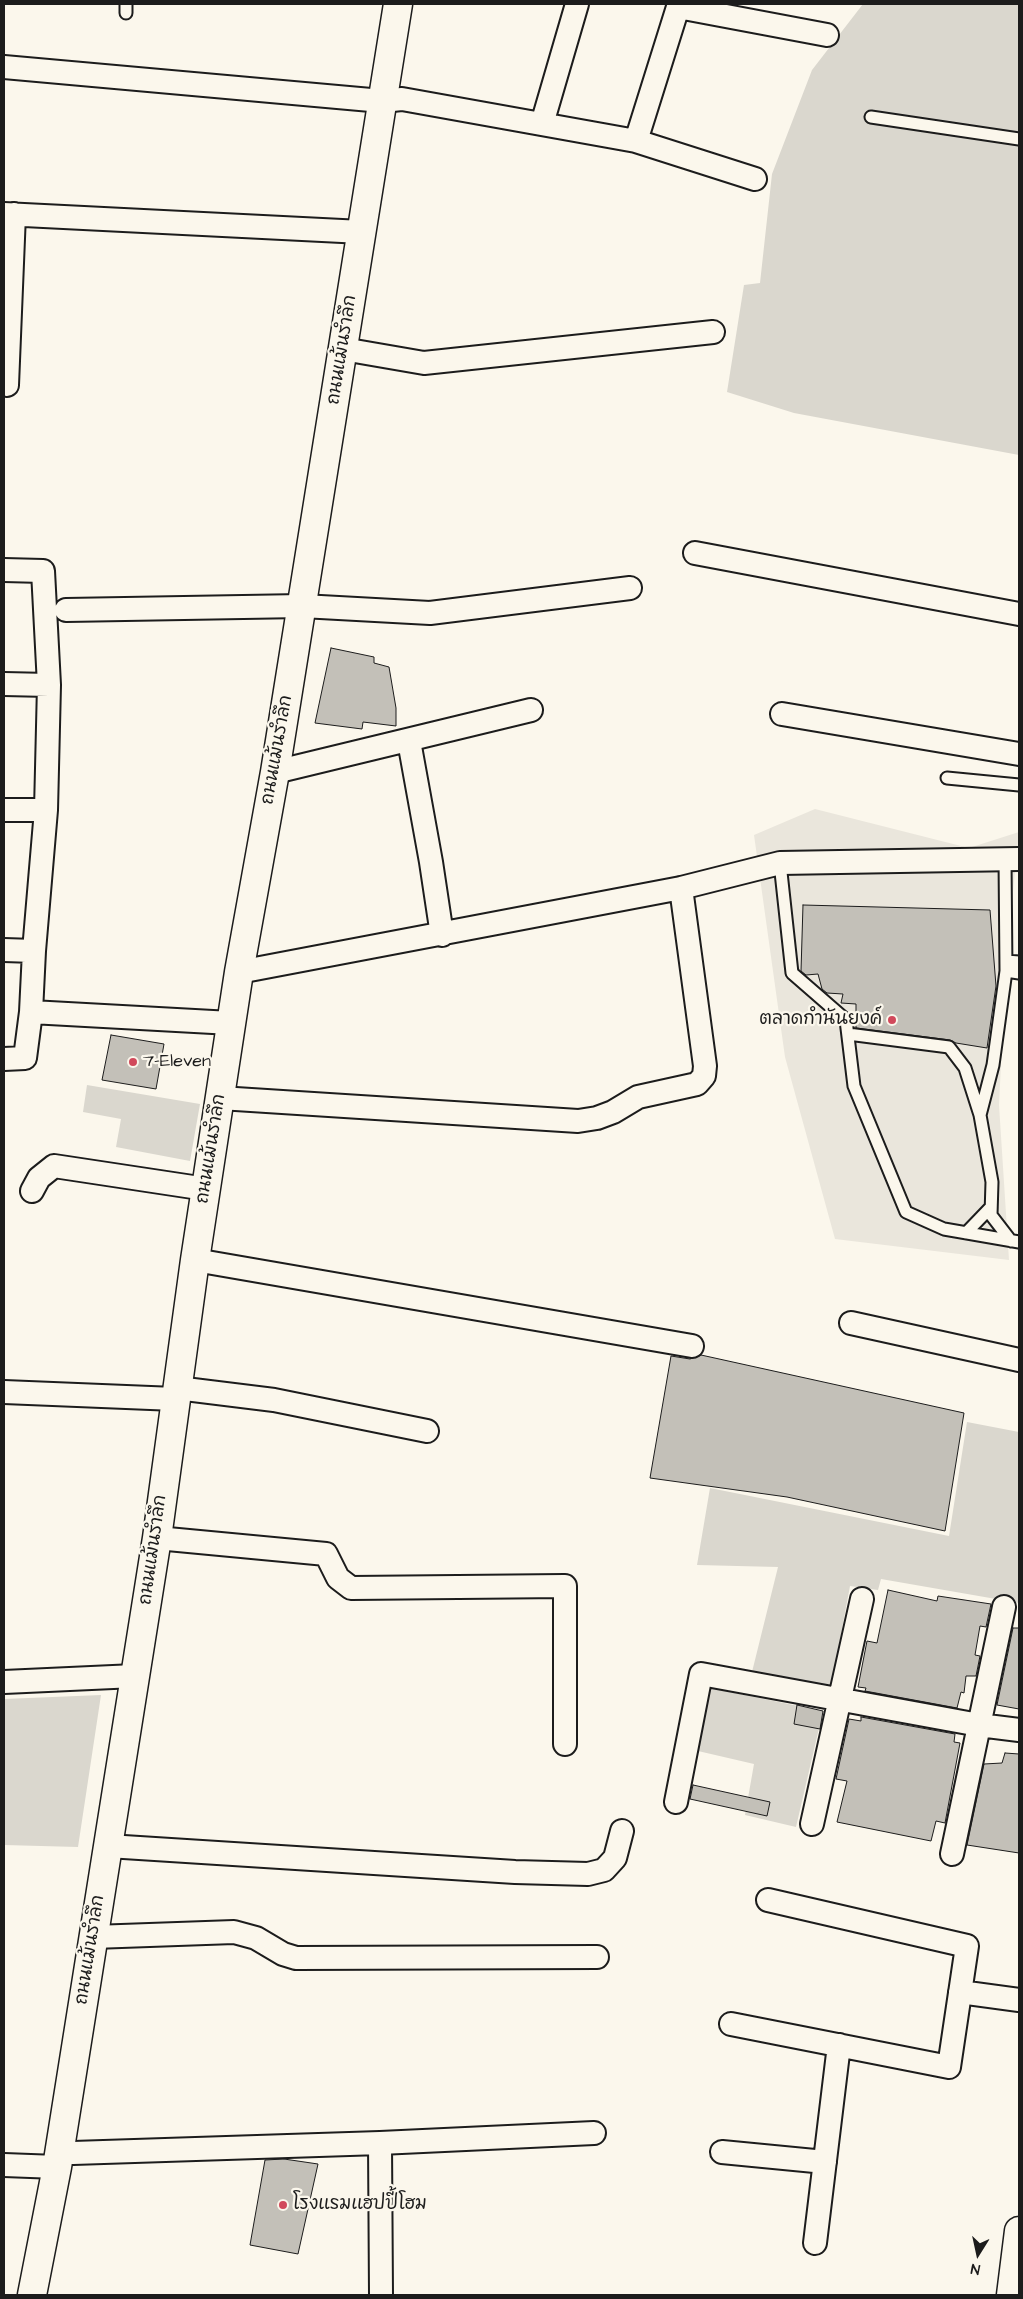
<!DOCTYPE html>
<meta charset="utf-8">
<style>
body{margin:0}
#map{position:relative;width:1023px;height:2299px;overflow:hidden;background:#fbf7ec;font-family:"Architects Daughter",sans-serif}
canvas{display:block}
.frame{position:absolute;inset:0;border:5px solid #1c1c1c;pointer-events:none}
.north{position:absolute;left:953px;top:2229px;width:50px;height:50px;-webkit-text-stroke:4px #fbf7ec;paint-order:stroke;rotate:190deg;font-size:14px;font-weight:700;line-height:20px;text-align:center;color:#1c1c1c}
.north::after{content:'';display:block;margin:auto;width:18px;height:22px;background:#1c1c1c;clip-path:polygon(50% 0,100% 100%,50% 72%,0 100%)}
</style>
<div id="map">
<canvas width="1023" height="2299"></canvas>
<div class="frame"></div>
<div class="north">N</div>
</div>
<script>
const ctx = document.querySelector('canvas').getContext('2d');
ctx.lineJoin = 'round';
function fill(path, color) {
  ctx.fillStyle = color;
  ctx.fill(path, 'evenodd');
}
function toPath(rows) {
  const path = new Path2D();
  for (const r of rows) {
    path.moveTo(r[0], r[1]);
    for (let i = 2; i < r.length; i += 2) path.lineTo(r[i], r[i + 1]);
  }
  return path;
}
function trace(path, color, width, dash) {
  ctx.strokeStyle = color;
  ctx.lineWidth = width;
  ctx.lineCap = dash ? 'butt' : 'round';
  ctx.setLineDash(dash || []);
  ctx.stroke(path);
}
function label(font, color, halo, rows, align = 'center') {
  ctx.font = font + ' "Architects Daughter","Playpen Sans Thai",sans-serif';
  ctx.lineWidth = 4.5;
  ctx.setLineDash([]);
  ctx.textBaseline = 'middle';
  ctx.strokeStyle = halo;
  ctx.fillStyle = color;
  for (const [text, x, y, turn = 0] of rows) {
    ctx.save();
    ctx.translate(x, y);
    ctx.rotate((+turn || 0) * Math.PI / 180);
    ctx.textAlign = isNaN(turn) ? turn : align;
    if (halo) ctx.strokeText(text, 0, 0);
    ctx.fillText(text, 0, 0);
    ctx.restore();
  }
}
fill(toPath([
 [815,809,969,848,1019,832,1006,961,999,1105,1009,1260,835,1239,785,1057,754,835]
]), '#eae6dc');
fill(toPath([
 [863,4,1019,4,1019,455,794,413,727,392,744,285,760,283,772,174,812,70],
 [87,1085,200,1104,190,1161,116,1147,121,1119,83,1112],
 [967,1422,1019,1432,1019,1603,881,1579,878,1590,850,1586,831,1688,752,1672,778,1567,697,1565,710,1488,949,1536],
 [710,1688,823,1711,796,1827,745,1815,754,1764,698,1751],
 [101,1695,78,1847,4,1845,4,1699]
]), '#dad7ce');
const building = toPath([
 [331,648,374,657,374,663,389,667,396,708,396,726,363,722,362,729,315,723,331,648],
 [803,905,990,910,996,986,987,1048,956,1043,950,1040,856,1028,856,1004,841,1003,843,994,827,993,822,989,818,974,806,975,801,971,803,905],
 [111,1035,164,1044,156,1089,102,1080,111,1035],
 [701,1355,964,1413,945,1531,787,1497,650,1478,671,1356,690,1359,701,1355],
 [888,1590,937,1601,938,1596,991,1604,986,1627,980,1626,975,1655,980,1656,976,1676,966,1676,964,1693,961,1692,957,1708,865,1691,866,1688,858,1687,867,1641,877,1643,888,1590],
 [1013,1628,1019,1628,1019,1709,997,1705,1013,1628],
 [797,1705,823,1711,820,1729,794,1724,797,1705],
 [861,1717,955,1734,954,1742,960,1743,945,1823,936,1821,931,1841,837,1822,847,1781,836,1779,849,1719,861,1721,861,1717],
 [1005,1753,1019,1754,1019,1853,967,1845,984,1764,1002,1763,1005,1753],
 [693,1785,770,1802,767,1816,690,1799,693,1785],
 [284,2159,318,2164,298,2254,250,2245,265,2160,284,2159]
]);
fill(building, '#c3c0b8');
trace(building, '#1c1c1c', 1);
const service = toPath([
 [126,13,126,4],
 [871,117,1019,139],
 [947,778,1019,785],
 [780,863,792,973,846,1020,854,1086,906,1212,944,1229,1019,1242],
 [1006,961,1019,962],
 [1006,971,1019,973],
 [848,1034,949,1047,965,1068,980,1115,992,1182,991,1215,1011,1241],
 [980,1115,993,1065,1006,971,1005,859],
 [966,1233,991,1207]
]);
const minor = toPath([
 [4,67,382,101,402,99,636,141,755,179],
 [542,124,577,4],
 [636,141,678,7,827,35],
 [4,214,362,232],
 [343,349,424,363,713,332],
 [7,385,14,214],
 [695,553,1019,614],
 [4,570,43,571,49,685,46,810,34,951,31,1012,25,1058,4,1059],
 [66,610,302,606,430,613,630,588],
 [4,684,49,685],
 [782,714,1019,754],
 [409,741,431,862,442,935],
 [275,772,531,710],
 [4,810,46,810],
 [4,950,34,951],
 [239,972,681,888,780,863,1019,859],
 [31,1012,231,1023],
 [220,1098,578,1121,597,1118,613,1112,638,1097,697,1084,704,1076,705,1066,681,888],
 [32,1191,39,1178,54,1166,206,1189],
 [195,1260,692,1346],
 [851,1323,1019,1360],
 [177,1388,274,1400,427,1431],
 [4,1392,175,1399],
 [157,1538,326,1554,338,1578,351,1588,565,1586,565,1744],
 [4,1682,135,1676],
 [676,1802,701,1674,979,1725,1019,1730],
 [812,1824,862,1599],
 [108,1846,515,1872,588,1874,604,1870,615,1858,622,1831],
 [952,1854,1004,1607],
 [93,1937,234,1932,256,1938,283,1954,296,1958,597,1957],
 [960,1992,1019,2000],
 [731,2024,949,2067,967,1946,768,1900],
 [380,2143,381,2295],
 [59,2152,73,2153,380,2143,594,2133],
 [722,2152,825,2162],
 [4,2165,57,2167],
 [815,2243,839,2045]
]);
const tertiary = toPath([
 [32,2295,57,2167,157,1538,195,1260,239,972,275,772,398,4],
 [1011,2295,1019,2231]
]);
trace(service, '#1c1c1c', 15);
trace(minor, '#1c1c1c', 26);
trace(tertiary, '#1c1c1c', 31);
trace(service, '#fbf7ec', 11);
trace(minor, '#fbf7ec', 22);
trace(tertiary, '#fbf7ec', 28);
for (const [x, y, r, color] of [
 [892,1020,5,"#d1495b"],
 [133,1062,5,"#d1495b"],
 [283,2205,5,"#d1495b"]
]) {
  const dot = new Path2D();
  dot.arc(x, y, r, 0, 2 * Math.PI);
  ctx.fillStyle = color;
  ctx.fill(dot);
  trace(dot, '#fbf7ec', 2);
}
label('18px', '#1c1c1c', '#fbf7ec', [
 ["ถนนแม้นรำลึก",343,350,-81],
 ["ถนนแม้นรำลึก",278,750,-80],
 ["ถนนแม้นรำลึก",212,1149,-81],
 ["ถนนแม้นรำลึก",154,1550,-82],
 ["ถนนแม้นรำลึก",91,1950,-81]
]);
label('18px', '#1c1c1c', '#fbf7ec', [
 ["ตลาดกำนันยงค์",882,1020,"right"],
 ["7-Eleven",143,1062],
 ["โรงแรมแฮปปี้โฮม",293,2205]
], 'left');
</script>
